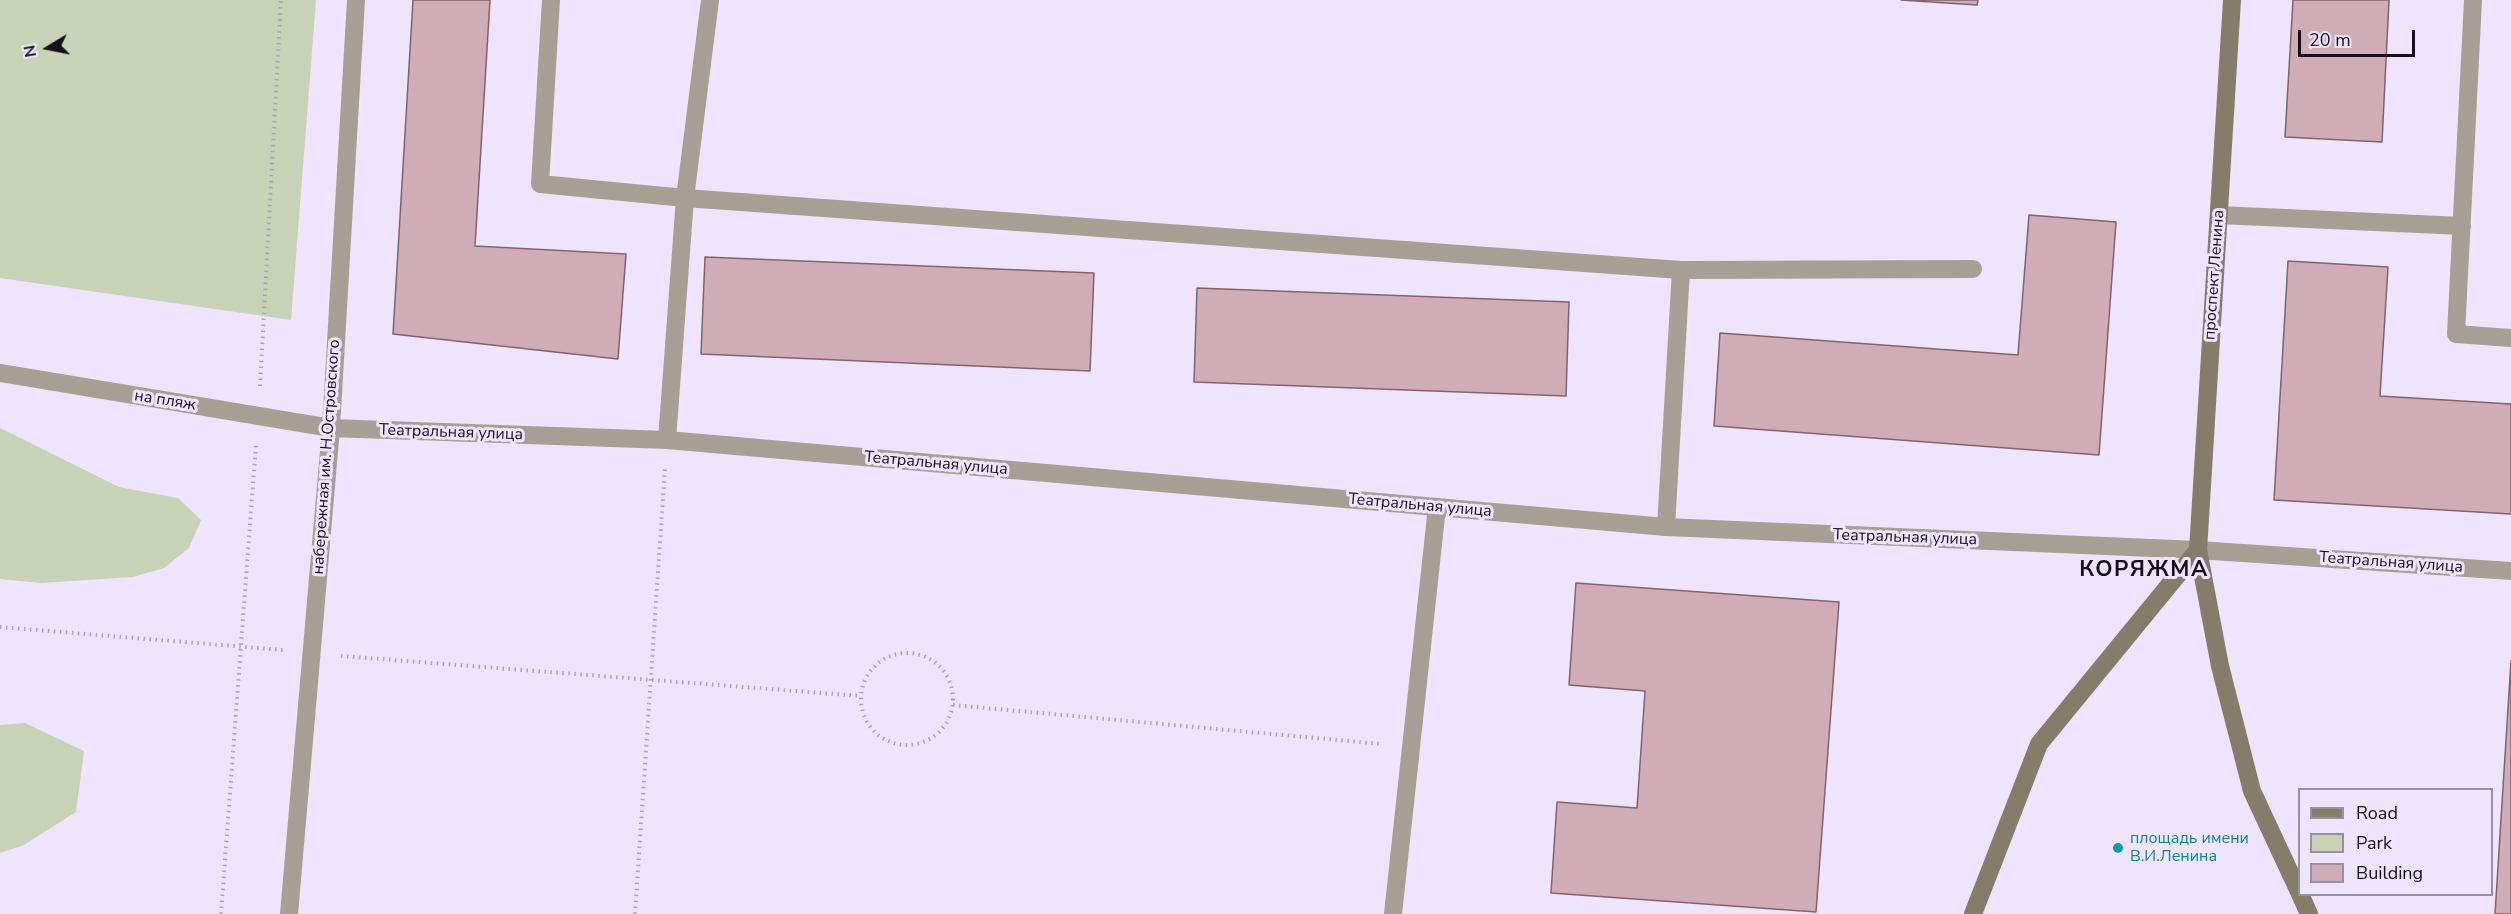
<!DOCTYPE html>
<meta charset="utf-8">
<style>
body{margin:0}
#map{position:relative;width:2511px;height:914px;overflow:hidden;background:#eee4fd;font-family:"Nunito Sans",sans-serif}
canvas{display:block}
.legend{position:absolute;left:2298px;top:788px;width:195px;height:108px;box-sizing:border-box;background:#eee4fd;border:2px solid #978fa2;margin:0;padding:8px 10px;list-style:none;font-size:18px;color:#140f1a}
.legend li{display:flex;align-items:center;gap:12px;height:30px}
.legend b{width:30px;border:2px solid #978fa2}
.north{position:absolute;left:18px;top:18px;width:60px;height:60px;-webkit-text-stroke:4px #eee4fd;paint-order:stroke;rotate:260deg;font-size:16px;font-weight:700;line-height:24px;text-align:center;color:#140f1a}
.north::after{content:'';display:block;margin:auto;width:21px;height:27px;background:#140f1a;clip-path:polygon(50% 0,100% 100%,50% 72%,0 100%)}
.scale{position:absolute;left:2298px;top:30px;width:117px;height:27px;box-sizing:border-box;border:3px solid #140f1a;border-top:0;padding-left:8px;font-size:18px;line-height:21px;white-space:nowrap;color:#140f1a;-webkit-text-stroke:4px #eee4fd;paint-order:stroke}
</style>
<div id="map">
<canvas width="2511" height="914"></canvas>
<ul class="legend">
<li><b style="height:8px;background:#837d69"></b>Road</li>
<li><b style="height:16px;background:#c7d2b7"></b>Park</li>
<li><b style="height:16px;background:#cfacb6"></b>Building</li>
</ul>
<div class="north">N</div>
<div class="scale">20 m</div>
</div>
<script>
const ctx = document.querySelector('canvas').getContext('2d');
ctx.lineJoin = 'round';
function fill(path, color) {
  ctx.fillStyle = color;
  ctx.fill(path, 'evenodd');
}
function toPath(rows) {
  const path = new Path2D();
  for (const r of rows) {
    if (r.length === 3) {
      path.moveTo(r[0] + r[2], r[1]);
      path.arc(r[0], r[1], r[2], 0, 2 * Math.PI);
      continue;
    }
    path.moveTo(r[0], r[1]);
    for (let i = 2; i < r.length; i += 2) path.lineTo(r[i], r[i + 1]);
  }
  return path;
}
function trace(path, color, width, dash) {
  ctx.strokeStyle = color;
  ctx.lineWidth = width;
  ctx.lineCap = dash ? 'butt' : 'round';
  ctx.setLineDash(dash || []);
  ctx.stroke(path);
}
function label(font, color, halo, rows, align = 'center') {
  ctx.font = font + ' "Nunito Sans",sans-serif';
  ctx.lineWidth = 6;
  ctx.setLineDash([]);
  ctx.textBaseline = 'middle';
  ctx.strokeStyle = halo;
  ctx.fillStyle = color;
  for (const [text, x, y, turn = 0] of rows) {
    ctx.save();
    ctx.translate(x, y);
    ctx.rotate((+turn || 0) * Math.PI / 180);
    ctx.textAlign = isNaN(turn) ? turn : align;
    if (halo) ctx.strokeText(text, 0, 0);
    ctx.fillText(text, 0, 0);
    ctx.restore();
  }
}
fill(toPath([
 [0,0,316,0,291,320,0,278],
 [0,428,119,487,178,498,201,520,189,548,164,568,133,577,41,583,0,579],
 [25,723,84,751,76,812,24,845,0,853,0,725]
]), '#c7d2b7');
const building = toPath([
 [413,0,490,0,475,246,626,254,618,359,393,334,413,0],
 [1901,0,1978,0,1977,5,1901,0],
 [2293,0,2389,0,2382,142,2285,137,2293,0],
 [2029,215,2116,222,2099,455,1714,426,1720,333,2018,355,2029,215],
 [705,257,1094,273,1090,371,701,354,705,257],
 [2288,261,2388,267,2380,396,2511,404,2511,514,2274,500,2288,261],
 [1197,288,1569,302,1566,396,1194,382,1197,288],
 [1576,583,1839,602,1816,912,1551,893,1557,802,1637,808,1645,691,1569,685,1576,583],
 [2511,661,2511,914,2495,914,2511,661]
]);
fill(building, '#cfacb6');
trace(building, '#83626c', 1.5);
trace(toPath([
 [260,386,281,0],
 [0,627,283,650],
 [907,699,46],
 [341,656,861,696],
 [953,705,1382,744],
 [221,914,256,444],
 [635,914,665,468]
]), '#aaa2b6', 4, [1.5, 4.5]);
trace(toPath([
 [551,0,540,184,685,198,1681,270,1973,269],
 [2473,0,2456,334,2511,338],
 [2219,215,2462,226],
 [0,373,331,428],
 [667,440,685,198,710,0],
 [1666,527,1681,270],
 [1393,914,1437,507]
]), '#a5a093', 18);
trace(toPath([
 [331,428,667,440,1666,527,2198,550,2511,571],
 [289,914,331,428,356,0]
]), '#a5a093', 18);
trace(toPath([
 [2232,0,2198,550,2220,666,2252,791,2300,894],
 [2300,894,2309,914],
 [1973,914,2039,744,2198,550]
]), '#837d69', 18);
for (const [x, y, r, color] of [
 [2118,848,6,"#0f9aa8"]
]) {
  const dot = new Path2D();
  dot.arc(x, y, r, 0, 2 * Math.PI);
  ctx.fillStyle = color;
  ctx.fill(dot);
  trace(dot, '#eee4fd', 2);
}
label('16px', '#140f1a', '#eee4fd', [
 ["проспект Ленина",2215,275,-86],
 ["на пляж",165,401,9],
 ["Театральная улица",451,433,2],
 ["набережная им. Н.Островского",327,457,-86],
 ["Театральная улица",936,464,5],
 ["Театральная улица",1420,506,5],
 ["Театральная улица",1905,538,2],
 ["Театральная улица",2391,563,4]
]);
label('16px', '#0d838f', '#eee4fd', [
 ["площадь имени",2130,839],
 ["В.И.Ленина",2130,857]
], 'left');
ctx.letterSpacing = '1.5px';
label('bold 22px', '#140f1a', '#eee4fd', [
 ["КОРЯЖМА",2144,571]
]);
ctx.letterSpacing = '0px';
</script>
